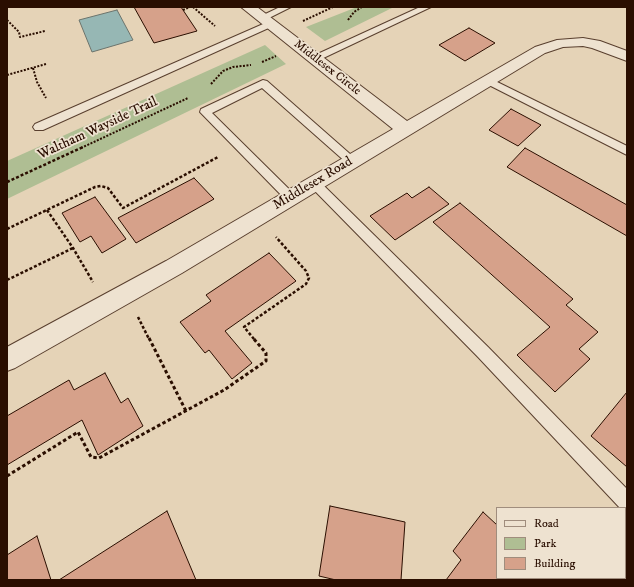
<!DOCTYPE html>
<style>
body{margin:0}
#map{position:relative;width:634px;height:587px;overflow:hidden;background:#e5d3b7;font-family:"IM FELL DW Pica",serif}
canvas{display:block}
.frame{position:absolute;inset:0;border:8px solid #2a0e00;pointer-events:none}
.legend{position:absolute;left:496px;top:507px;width:130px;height:72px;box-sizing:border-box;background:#eee2d0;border:1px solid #a08d7d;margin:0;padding:5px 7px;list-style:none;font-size:12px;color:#2a0e00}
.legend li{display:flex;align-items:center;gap:8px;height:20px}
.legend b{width:20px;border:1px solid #a08d7d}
</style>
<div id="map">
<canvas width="634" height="587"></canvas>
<div class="frame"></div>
<ul class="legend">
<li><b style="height:5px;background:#eee2d0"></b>Road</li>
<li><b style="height:11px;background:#afbe93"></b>Park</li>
<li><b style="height:11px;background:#d6a18a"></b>Building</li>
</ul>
</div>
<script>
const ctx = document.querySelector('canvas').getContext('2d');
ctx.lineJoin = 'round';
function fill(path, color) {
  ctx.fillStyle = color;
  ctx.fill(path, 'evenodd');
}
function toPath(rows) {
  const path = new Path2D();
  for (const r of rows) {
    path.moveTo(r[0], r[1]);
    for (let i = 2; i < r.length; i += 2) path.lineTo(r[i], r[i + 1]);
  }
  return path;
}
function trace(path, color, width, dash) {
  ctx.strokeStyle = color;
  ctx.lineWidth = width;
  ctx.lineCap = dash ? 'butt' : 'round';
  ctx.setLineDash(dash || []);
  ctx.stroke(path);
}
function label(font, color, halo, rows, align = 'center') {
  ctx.font = font + ' "IM FELL DW Pica",serif';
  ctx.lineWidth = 3.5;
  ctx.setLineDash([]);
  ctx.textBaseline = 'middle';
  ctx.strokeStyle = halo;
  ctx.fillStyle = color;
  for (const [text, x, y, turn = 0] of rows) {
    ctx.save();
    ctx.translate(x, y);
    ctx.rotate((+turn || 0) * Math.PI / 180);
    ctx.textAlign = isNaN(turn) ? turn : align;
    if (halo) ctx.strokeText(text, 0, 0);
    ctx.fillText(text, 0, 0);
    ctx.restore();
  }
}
fill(toPath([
 [357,7,394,7,325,41,306,27],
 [265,45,286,64,7,199,7,161]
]), '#afbe93');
const water = toPath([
 [117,10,133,40,92,52,79,20,117,10]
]);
fill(water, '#96b7b4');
trace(water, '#6b736c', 1);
const building = toPath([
 [134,7,181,7,197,31,154,43,134,7],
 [469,28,495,43,465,61,439,45,469,28],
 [511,109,541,125,518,146,489,130,511,109],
 [525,148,627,205,627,236,507,167,525,148],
 [194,178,214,199,136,243,118,218,194,178],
 [429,187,449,204,395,240,370,216,407,193,412,198,429,187],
 [95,197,126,239,102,253,91,236,80,242,62,213,95,197],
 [460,203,573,299,566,305,598,332,579,349,590,359,555,392,517,355,550,327,433,222,460,203],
 [269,253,296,281,225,331,252,363,232,379,209,350,205,353,180,322,211,301,206,295,269,253],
 [105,373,121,403,128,398,143,426,98,455,82,420,7,465,7,416,69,380,74,390,105,373],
 [627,392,627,467,591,436,627,392],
 [330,506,405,522,401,580,336,580,319,576,330,506],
 [167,511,196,580,59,580,167,511],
 [483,512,497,525,497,580,446,580,461,560,453,551,483,512],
 [37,536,51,580,7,580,7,555,37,536]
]);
fill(building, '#d6a18a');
trace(building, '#2a0e00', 1);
const service = toPath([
 [280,7,291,7,265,20,262,21,257,18,280,7],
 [420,7,431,7,317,61,314,62,309,59,311,57,420,7],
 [270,21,275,24,273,26,43,130,35,130,33,127,35,124,270,21],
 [487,77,627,146,627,155,483,82,482,80,483,78,487,77],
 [263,80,267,81,358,161,356,164,352,165,348,164,262,88,212,113,295,195,297,198,295,201,291,203,287,201,200,112,201,109,263,80],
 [314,179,318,180,488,347,627,489,627,511,625,508,620,508,478,357,310,186,308,183,310,180,314,179]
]);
const minor = toPath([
 [241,7,257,7,407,121,535,47,557,40,583,38,600,41,627,51,627,61,592,48,583,46,563,47,545,53,182,273,15,368,7,371,7,347,166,261,393,129,241,7]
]);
trace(service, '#593f2e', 2);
trace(minor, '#593f2e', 2);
trace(toPath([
 [193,7,215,26],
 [183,10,190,7],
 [7,20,19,32,20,37,45,31],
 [348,20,354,12,362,7],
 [303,21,333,7],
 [262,62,276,56],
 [33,68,37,82,46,98],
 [7,75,46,64],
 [211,84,223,71,233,67,251,65],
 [81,148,188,98]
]), '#2a0e00', 2, [2, 1.5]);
trace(toPath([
 [7,182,83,147],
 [47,210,73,248,93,282],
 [7,229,95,187,101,186,108,188,123,208,218,157],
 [7,280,73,248],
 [138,317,149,339],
 [254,339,244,327,306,284,309,278,306,271,276,237]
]), '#2a0e00', 2.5, [3, 2]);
trace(toPath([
 [149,338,186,411],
 [7,476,78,432,91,457,99,458,224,390,266,361,266,353,253,338]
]), '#2a0e00', 3, [3.5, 2.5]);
fill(service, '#eee2d0');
fill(minor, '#eee2d0');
label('12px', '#2a0e00', '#eee2d0', [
 ["Middlesex Circle",327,68,38]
]);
label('14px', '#2a0e00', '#eee2d0', [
 ["Waltham Wayside Trail",98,129,-25],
 ["Middlesex Road",313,184,-31]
]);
</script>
